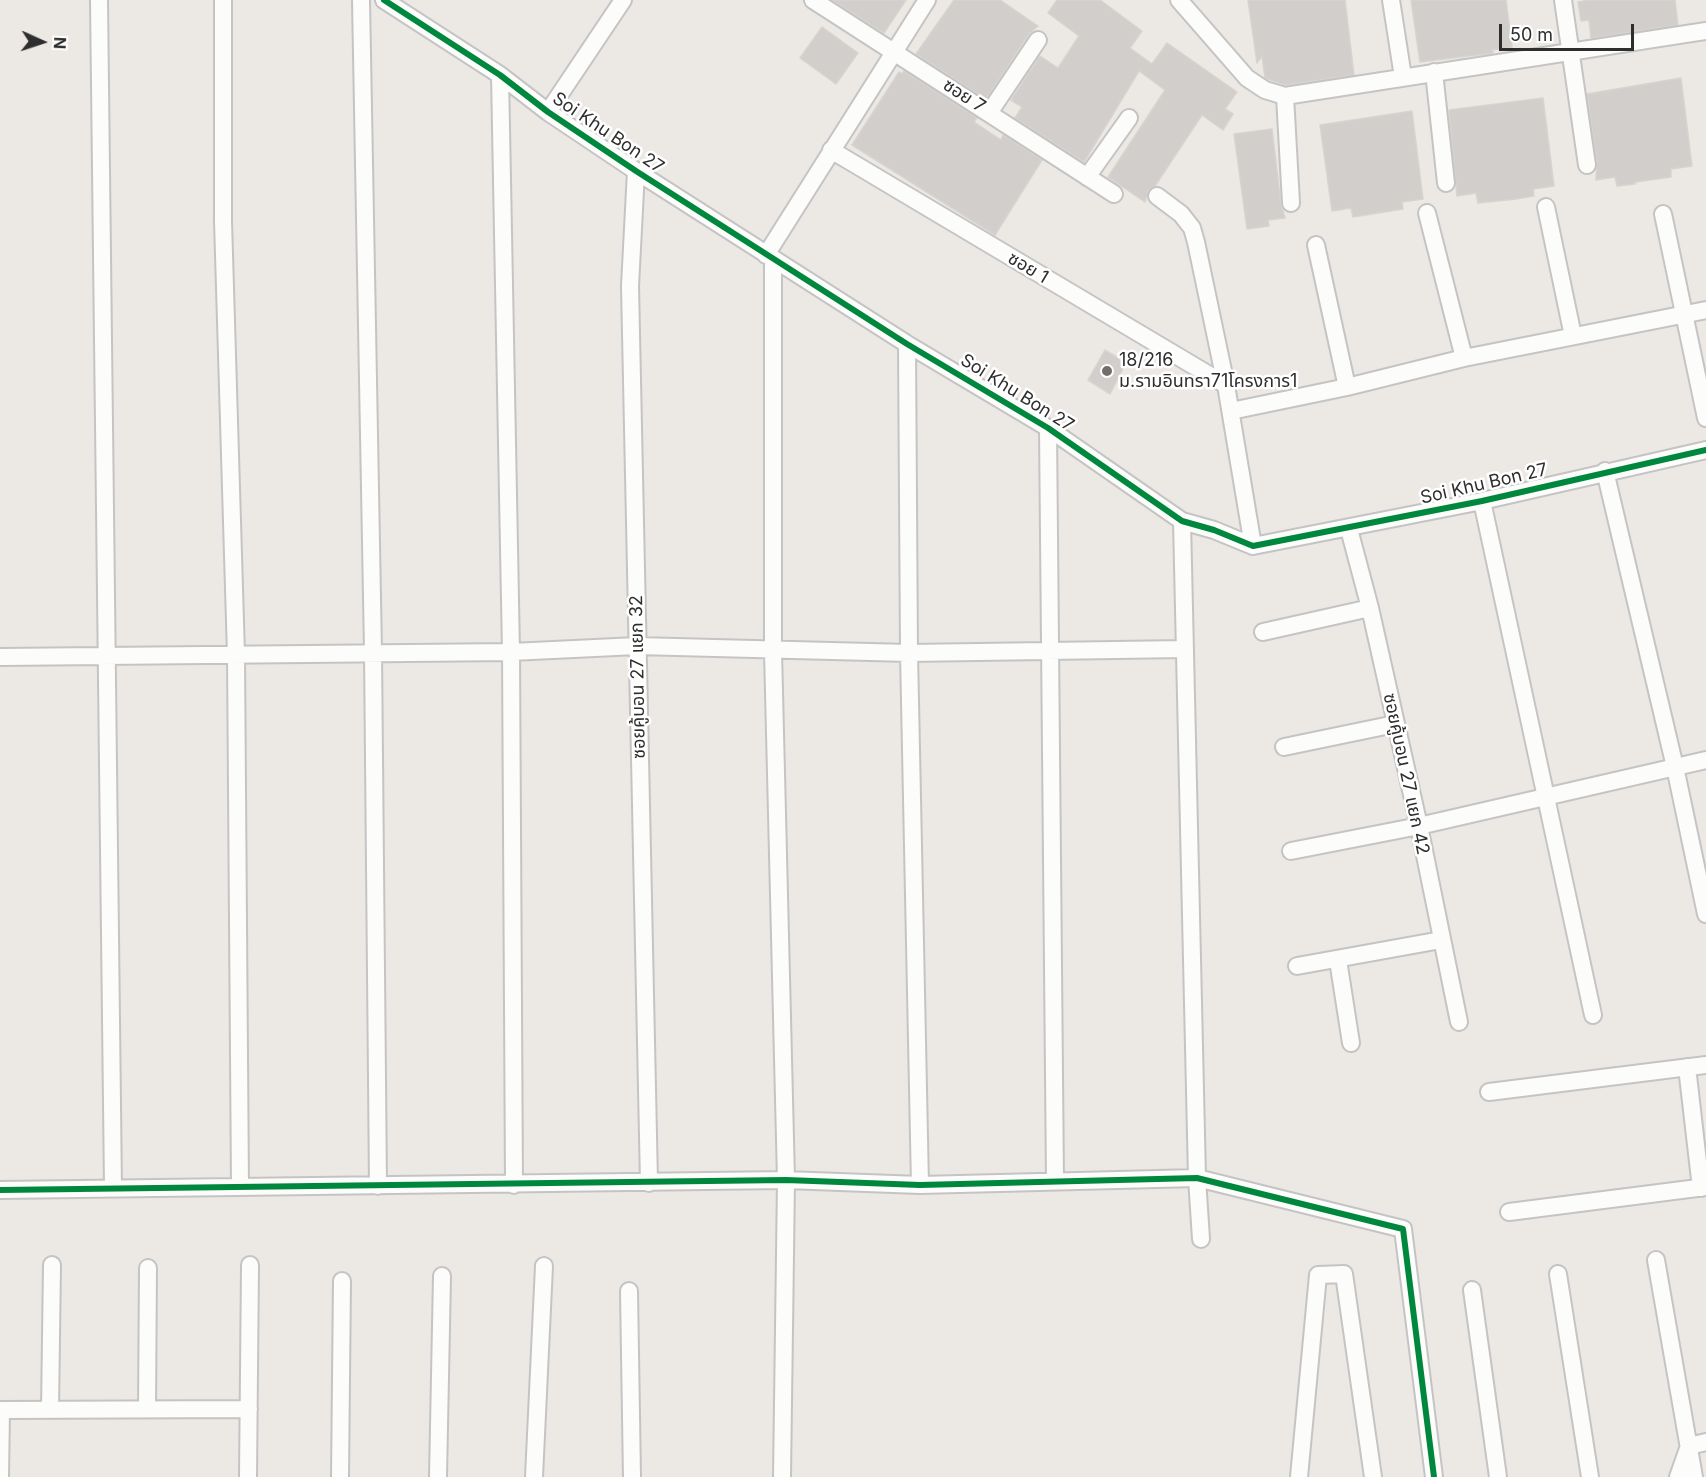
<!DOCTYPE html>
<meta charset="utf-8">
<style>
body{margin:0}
#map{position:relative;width:1706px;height:1477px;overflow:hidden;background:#ece8e4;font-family:Inter,sans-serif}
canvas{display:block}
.north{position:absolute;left:12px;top:12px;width:60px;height:60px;-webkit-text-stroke:4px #fff;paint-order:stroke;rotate:93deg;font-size:16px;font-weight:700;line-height:24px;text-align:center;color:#2e2e2e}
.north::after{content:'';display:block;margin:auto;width:21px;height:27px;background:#2e2e2e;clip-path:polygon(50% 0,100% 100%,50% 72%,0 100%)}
.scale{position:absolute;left:1499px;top:24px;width:135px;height:27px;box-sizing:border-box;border:3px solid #2e2e2e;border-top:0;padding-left:8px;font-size:18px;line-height:21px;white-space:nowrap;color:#2e2e2e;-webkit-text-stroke:4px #fff;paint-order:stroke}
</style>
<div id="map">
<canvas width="1706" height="1477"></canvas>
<div class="north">N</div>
<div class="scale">50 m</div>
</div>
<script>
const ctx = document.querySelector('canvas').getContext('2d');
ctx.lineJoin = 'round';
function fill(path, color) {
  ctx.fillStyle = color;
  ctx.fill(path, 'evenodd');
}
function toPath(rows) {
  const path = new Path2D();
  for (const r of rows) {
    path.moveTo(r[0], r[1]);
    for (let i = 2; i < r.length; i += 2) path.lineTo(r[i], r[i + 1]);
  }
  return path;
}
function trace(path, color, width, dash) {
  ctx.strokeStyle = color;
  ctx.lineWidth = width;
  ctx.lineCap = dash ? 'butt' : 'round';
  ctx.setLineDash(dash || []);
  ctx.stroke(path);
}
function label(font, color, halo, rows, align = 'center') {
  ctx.font = font + ' Inter,"Noto Sans Thai",sans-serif';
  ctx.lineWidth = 5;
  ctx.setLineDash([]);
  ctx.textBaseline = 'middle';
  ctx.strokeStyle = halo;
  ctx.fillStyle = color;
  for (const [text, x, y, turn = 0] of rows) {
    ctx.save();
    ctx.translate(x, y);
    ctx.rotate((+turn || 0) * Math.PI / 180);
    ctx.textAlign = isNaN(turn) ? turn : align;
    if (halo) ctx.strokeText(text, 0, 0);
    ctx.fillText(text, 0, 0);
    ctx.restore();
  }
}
const building = toPath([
 [832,0,906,0,884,33,832,0],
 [954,0,1000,0,1038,26,1029,34,986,99,916,54,954,0],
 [1057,0,1100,0,1142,31,1130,48,1152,64,1167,43,1237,92,1225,109,1233,114,1223,130,1202,115,1155,186,1148,190,1145,202,1108,177,1165,90,1139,71,1084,162,1015,118,1022,107,1011,100,1040,56,1058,68,1079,36,1048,13,1057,0],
 [1248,0,1345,0,1354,75,1285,85,1265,78,1262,56,1257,63,1248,0],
 [1411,0,1506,0,1512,47,1492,50,1493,53,1420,62,1411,0],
 [1590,0,1675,0,1678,25,1591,38,1589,20,1581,21,1578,2,1590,0],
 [822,27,858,53,836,84,800,58,822,27],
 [904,71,977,118,974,122,1001,140,1003,135,1042,160,995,235,852,145,899,72,902,74,904,71],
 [1681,78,1692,166,1671,169,1671,177,1635,182,1635,184,1617,186,1615,177,1596,180,1597,163,1587,94,1681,78],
 [1543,98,1554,186,1533,189,1534,196,1516,199,1478,203,1476,193,1457,196,1449,110,1543,98],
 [1412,111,1423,199,1402,202,1403,209,1353,217,1351,208,1332,211,1320,125,1412,111],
 [1272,129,1281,204,1285,218,1268,220,1269,226,1247,229,1234,134,1272,129],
 [1105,350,1126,363,1110,394,1088,380,1105,350]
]);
fill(building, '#d1cecb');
trace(building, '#d7d4d0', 1.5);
const minor = toPath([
 [99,0,113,1188],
 [223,0,223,221,236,655,240,1187],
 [361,0,373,651,378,1186],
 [384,0,500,75,548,112,636,171,907,344,1048,428,1182,521,1214,530,1253,546,1482,501,1706,450],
 [813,0,1114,194],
 [1179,0,1247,78,1265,90,1285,96,1706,31],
 [1391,0,1403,77],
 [1563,0,1587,165],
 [1434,72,1446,183],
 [500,75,511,652,514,1185],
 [1285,96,1291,203],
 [548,112,623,0],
 [989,113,1038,40],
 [831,150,1226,385],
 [636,171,630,286,649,1183],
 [1087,177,1129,118],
 [1157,196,1181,214,1192,228,1196,242,1226,385,1253,546],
 [1546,207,1573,336],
 [1427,213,1464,358],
 [1663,214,1706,418],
 [1316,245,1347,387],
 [766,255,927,0],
 [773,259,773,651,786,1180,782,1477],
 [907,344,909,653,920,1185],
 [1231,411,1347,387,1464,358,1706,310],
 [1048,428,1055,1181],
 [1605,471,1675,767,1706,914],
 [1482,501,1593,1015],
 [1182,521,1197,1178,1201,1239],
 [1349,529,1370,608,1419,826,1459,1022],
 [1263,632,1370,608],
 [0,657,511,652,637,646,909,653,1184,649],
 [1284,747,1395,724],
 [1291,851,1419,826,1706,760],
 [1338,960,1351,1043],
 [1297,966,1441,940],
 [1687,1067,1701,1188],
 [1489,1092,1706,1065],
 [0,1190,786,1180,920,1185,1197,1178,1403,1229,1434,1477],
 [1509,1212,1706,1187],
 [1656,1260,1694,1477],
 [1558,1274,1590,1477],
 [1472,1290,1498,1477],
 [629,1291,632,1477],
 [147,1409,148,1268],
 [50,1410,52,1265],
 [0,1477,1,1410,249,1409],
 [248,1477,250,1265],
 [340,1477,342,1281],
 [438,1477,442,1276],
 [534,1477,544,1266],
 [1299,1477,1318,1275,1344,1274,1373,1477],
 [1678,1477,1689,1446,1706,1442]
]);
trace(minor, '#c5c4c5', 20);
trace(minor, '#fcfcfb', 16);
trace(toPath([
 [384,0,500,75,548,112,636,171,907,344,1048,428,1182,521,1214,530,1253,546,1482,501,1706,450],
 [0,1190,786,1180,920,1185,1197,1178,1403,1229,1434,1477]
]), '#00873e', 6);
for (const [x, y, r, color] of [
 [1107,371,6,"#706f6e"]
]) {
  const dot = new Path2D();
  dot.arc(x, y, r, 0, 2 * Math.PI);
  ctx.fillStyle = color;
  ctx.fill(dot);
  trace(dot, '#fff', 2);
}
label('18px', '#2e2e2e', '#fff', [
 ["ซอย 7",964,96,33],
 ["Soi Khu Bon 27",608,133,34],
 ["ซอย 1",1028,268,31],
 ["Soi Khu Bon 27",1017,393,32],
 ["Soi Khu Bon 27",1484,484,-13],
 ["ซอยคู้บอน 27 แยก 32",638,677,-91],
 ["ซอยคู้บอน 27 แยก 42",1406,774,78]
]);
label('18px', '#2e2e2e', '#fff', [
 ["18/216",1119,361],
 ["ม.รามอินทรา71โครงการ1",1119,382]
], 'left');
</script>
